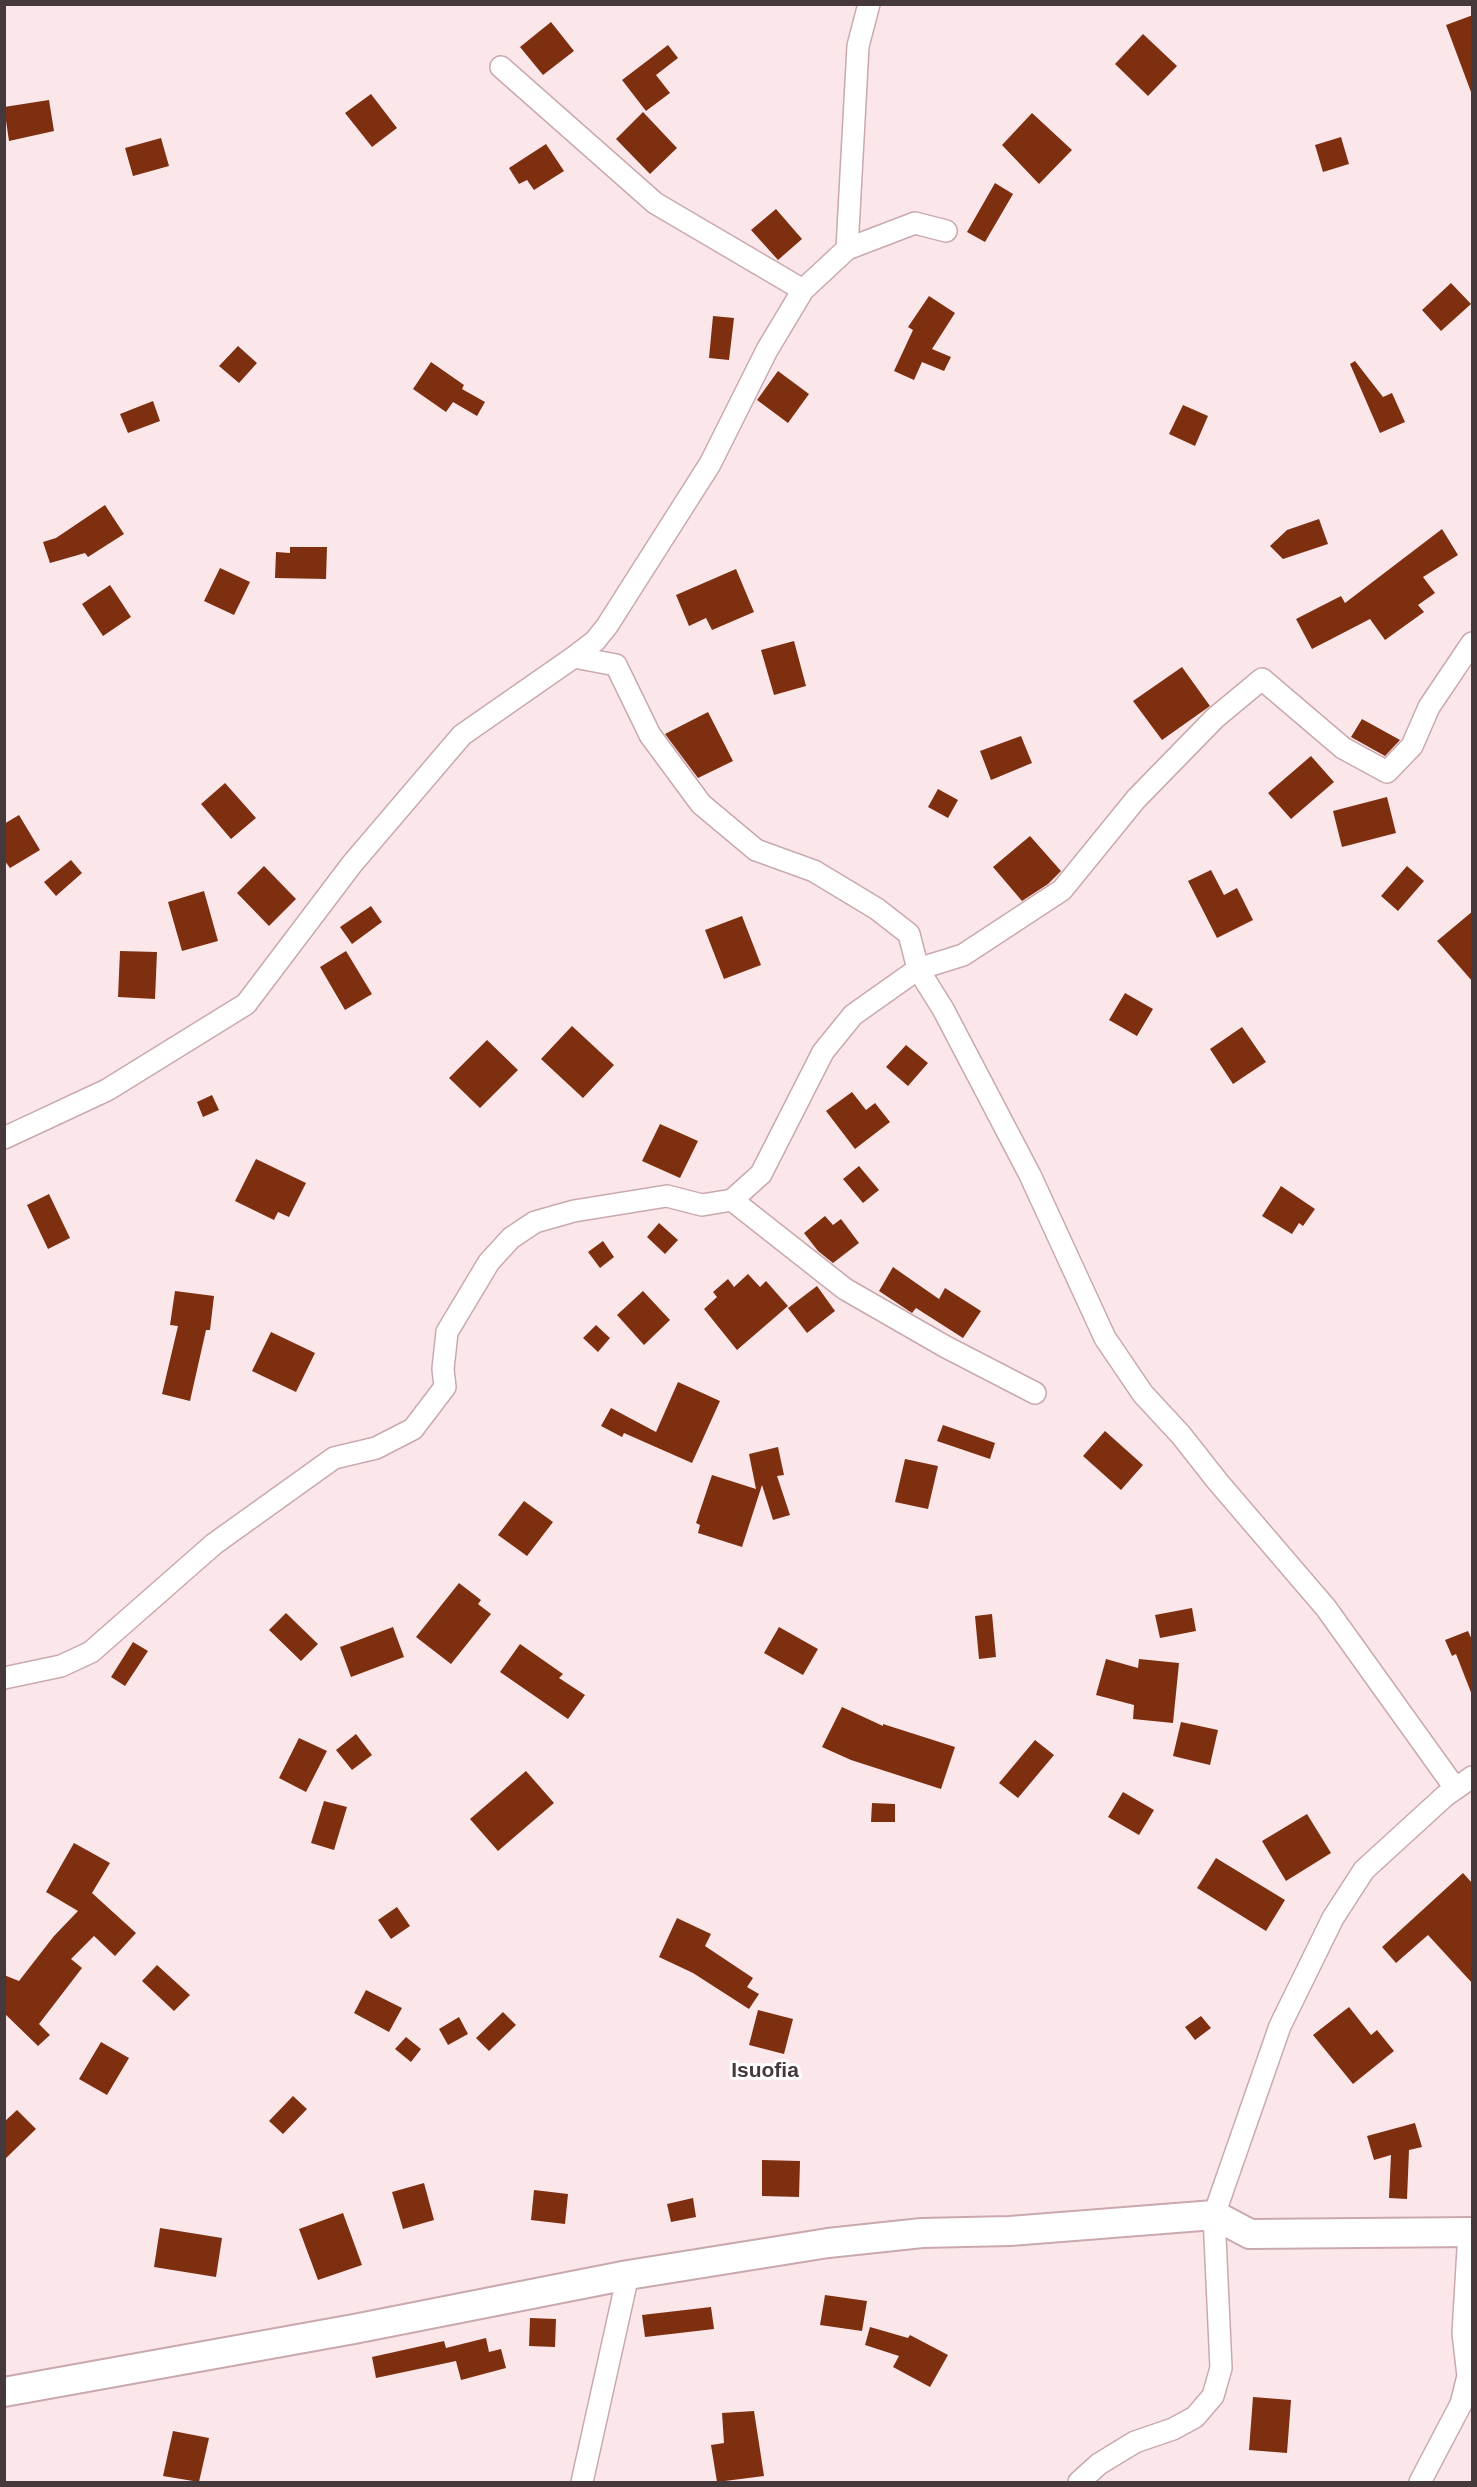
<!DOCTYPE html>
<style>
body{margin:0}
#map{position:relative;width:1477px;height:2487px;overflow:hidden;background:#fbe7ea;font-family:Arial,sans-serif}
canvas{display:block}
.frame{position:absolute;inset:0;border:6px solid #46393b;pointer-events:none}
</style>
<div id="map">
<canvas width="1477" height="2487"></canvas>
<div class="frame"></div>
</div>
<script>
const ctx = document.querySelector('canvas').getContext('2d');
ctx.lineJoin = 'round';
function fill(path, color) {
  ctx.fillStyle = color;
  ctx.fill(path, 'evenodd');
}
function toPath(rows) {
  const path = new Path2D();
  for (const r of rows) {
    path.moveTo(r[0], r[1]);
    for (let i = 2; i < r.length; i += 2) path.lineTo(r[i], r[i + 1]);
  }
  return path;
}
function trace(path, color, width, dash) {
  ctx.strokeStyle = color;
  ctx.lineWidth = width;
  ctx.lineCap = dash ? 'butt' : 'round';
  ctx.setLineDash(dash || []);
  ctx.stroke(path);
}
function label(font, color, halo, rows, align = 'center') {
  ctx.font = font + ' Arial,sans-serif';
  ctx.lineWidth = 6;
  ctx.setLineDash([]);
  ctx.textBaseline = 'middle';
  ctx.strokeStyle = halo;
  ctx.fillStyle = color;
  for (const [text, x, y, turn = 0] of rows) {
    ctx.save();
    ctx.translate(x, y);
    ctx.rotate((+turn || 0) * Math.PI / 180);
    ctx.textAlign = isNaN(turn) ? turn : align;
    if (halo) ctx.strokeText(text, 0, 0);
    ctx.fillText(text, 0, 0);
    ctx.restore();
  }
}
fill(toPath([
 [1473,15,1473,92,1471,92,1446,25],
 [551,22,574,51,543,75,520,47],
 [1143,34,1177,66,1148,96,1115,64],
 [668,45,678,58,656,75,670,93,646,111,622,80],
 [371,94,397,128,372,147,345,113],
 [49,100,54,131,9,141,4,107],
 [643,112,677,148,650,174,616,139],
 [1032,113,1072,150,1039,184,1002,145],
 [1341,137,1349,164,1323,172,1315,145],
 [161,138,169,166,133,176,125,148],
 [546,144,564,171,534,190,527,180,519,184,509,168],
 [995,183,1013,194,985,242,967,232],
 [776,209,802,239,778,260,751,230],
 [1451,283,1471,304,1441,331,1422,310],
 [929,296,955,313,932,349,951,357,944,371,922,362,914,380,894,371,913,330,908,327],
 [713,316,734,318,729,360,709,358],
 [238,346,257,363,239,383,219,366],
 [1355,361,1383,397,1392,393,1405,422,1380,433,1350,364],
 [431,362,464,385,462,389,485,402,477,416,453,402,446,412,413,389],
 [778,371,809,394,788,423,757,400],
 [153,401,160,421,128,433,120,414],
 [1183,405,1208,416,1195,446,1169,434],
 [105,505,124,534,88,557,85,553,50,563,43,542,56,538],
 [1319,519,1328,544,1283,559,1270,546,1287,530],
 [1442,529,1458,555,1423,577,1435,593,1418,605,1424,612,1385,640,1370,619,1312,649,1296,619,1341,596,1345,603],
 [290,547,327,547,326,579,275,578,276,552,290,553],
 [220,568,250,582,234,615,204,601],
 [736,569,754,612,712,630,706,618,689,626,676,595],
 [110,585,131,617,103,636,82,604],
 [794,641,806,686,774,695,761,650],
 [1182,667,1210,706,1162,740,1133,701],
 [708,712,733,761,698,778,665,734],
 [1362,719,1400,740,1385,756,1351,737],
 [1021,736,1032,763,991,780,980,751],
 [1311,756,1334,782,1291,819,1268,793],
 [225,783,256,818,231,839,201,804],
 [938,789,958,800,948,818,928,807],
 [1387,797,1396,833,1342,847,1333,811],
 [19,815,40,850,10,868,4,860,4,824],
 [1030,836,1061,871,1048,884,1022,901,993,867],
 [71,860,82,873,56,896,44,882],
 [264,866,296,899,269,926,237,893],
 [1407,866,1424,881,1398,911,1381,896],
 [1211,870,1224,895,1237,888,1253,920,1217,938,1188,881],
 [204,891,218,941,182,951,168,902],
 [371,906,382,922,352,944,340,927],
 [1473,911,1473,982,1437,941],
 [742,916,761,965,724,979,705,930],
 [120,951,157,952,155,999,118,997],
 [346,951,372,994,345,1010,320,967],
 [1125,993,1153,1009,1137,1036,1109,1020],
 [572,1026,614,1065,583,1098,541,1059],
 [1242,1027,1266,1062,1233,1084,1210,1049],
 [487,1040,518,1070,480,1108,449,1078],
 [906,1045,928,1063,908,1086,886,1067],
 [852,1092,866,1110,875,1103,890,1122,855,1149,826,1111],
 [212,1095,219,1110,203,1117,197,1102],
 [660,1124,698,1141,680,1178,642,1161],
 [256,1159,306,1183,289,1217,278,1212,274,1220,235,1201],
 [859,1166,879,1190,863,1203,843,1179],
 [1281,1186,1315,1209,1303,1226,1299,1223,1292,1234,1262,1216],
 [49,1194,70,1238,48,1249,27,1205],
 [825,1216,833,1225,841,1219,859,1243,833,1263,818,1251,804,1233],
 [659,1223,678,1240,665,1254,647,1237],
 [603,1241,614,1257,600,1268,588,1252],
 [893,1267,939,1299,945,1288,981,1311,963,1338,916,1308,912,1313,879,1291],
 [748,1274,760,1287,766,1281,788,1306,737,1350,704,1309,717,1297,713,1292,728,1279,734,1287],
 [817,1286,835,1311,807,1333,788,1308],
 [175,1291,214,1296,210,1330,206,1330,190,1401,162,1394,178,1326,170,1325],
 [643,1291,670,1320,644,1345,617,1315],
 [596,1325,610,1338,598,1352,583,1338],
 [271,1332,315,1353,296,1392,252,1371],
 [678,1382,720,1401,692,1463,624,1433,622,1437,601,1426,611,1408,656,1432],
 [943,1425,995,1443,990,1459,937,1441],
 [1105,1431,1143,1465,1121,1490,1083,1456],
 [778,1447,784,1475,777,1476,790,1515,773,1520,762,1485,742,1547,698,1533,700,1525,696,1523,712,1475,756,1489,749,1454],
 [905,1459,938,1466,928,1509,895,1502],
 [524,1501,553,1522,527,1556,498,1535],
 [459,1583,481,1600,478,1604,491,1614,451,1664,416,1637],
 [1192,1608,1196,1631,1160,1638,1155,1615],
 [286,1613,318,1644,301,1661,269,1630],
 [992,1614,996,1657,979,1659,975,1616],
 [393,1627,404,1657,351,1677,340,1647],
 [779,1627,818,1649,803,1675,764,1653],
 [1468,1631,1473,1642,1472,1695,1456,1654,1452,1656,1445,1640],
 [133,1642,148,1651,125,1686,111,1677],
 [520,1644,563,1674,559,1678,585,1695,568,1719,500,1672],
 [1106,1659,1138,1668,1139,1659,1179,1663,1173,1723,1133,1719,1134,1705,1096,1695],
 [842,1707,883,1726,883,1724,955,1747,941,1789,851,1760,822,1747],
 [1181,1722,1218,1730,1210,1765,1173,1756],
 [356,1734,372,1755,352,1770,336,1750],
 [299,1738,327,1751,306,1792,279,1778],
 [1035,1740,1054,1755,1018,1798,999,1783],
 [526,1771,554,1803,498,1851,470,1819],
 [1123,1792,1154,1810,1139,1835,1108,1817],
 [324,1801,347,1807,334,1850,311,1843],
 [872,1803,895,1804,895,1822,871,1822],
 [1307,1814,1331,1853,1286,1881,1262,1841],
 [74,1843,110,1863,92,1893,136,1933,115,1956,94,1936,71,1959,82,1968,39,2024,50,2035,38,2046,4,2013,4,1975,19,1981,54,1936,78,1911,46,1892],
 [1216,1858,1285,1900,1266,1931,1197,1888],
 [1463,1873,1473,1884,1473,1984,1428,1935,1396,1963,1382,1947],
 [397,1907,410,1926,391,1939,378,1920],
 [677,1918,711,1934,705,1946,753,1978,747,1987,759,1994,749,2009,693,1973,659,1957],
 [157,1965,190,1995,174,2011,142,1981],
 [366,1990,402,2008,389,2032,354,2013],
 [1349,2007,1371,2035,1377,2030,1394,2051,1353,2084,1313,2035],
 [758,2010,793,2019,784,2054,749,2045],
 [503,2012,516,2025,489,2051,476,2038],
 [1201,2016,1211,2028,1195,2040,1185,2027],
 [459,2017,468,2034,448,2045,439,2029],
 [406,2037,421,2049,411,2062,395,2049],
 [101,2042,129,2058,107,2095,79,2079],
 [293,2096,307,2109,283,2134,269,2121],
 [17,2110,36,2129,4,2160,4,2122],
 [1415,2123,1422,2147,1409,2150,1407,2199,1389,2198,1391,2155,1374,2160,1367,2136],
 [762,2160,800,2161,799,2197,762,2196],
 [424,2183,434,2220,403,2229,392,2192],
 [534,2190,568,2194,565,2224,531,2220],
 [693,2198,696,2217,671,2222,667,2204],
 [343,2213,362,2265,318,2280,299,2229],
 [160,2228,222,2238,216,2277,154,2267],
 [825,2295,867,2301,862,2331,820,2325],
 [711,2307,714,2329,645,2337,642,2315],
 [530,2318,556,2319,555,2347,529,2346],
 [870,2327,908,2338,910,2335,948,2355,930,2387,893,2367,899,2356,865,2345],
 [486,2338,489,2352,501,2349,506,2368,461,2380,456,2361,376,2378,372,2357,444,2341,446,2348],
 [1253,2397,1291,2400,1287,2453,1249,2450],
 [754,2411,764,2476,717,2482,711,2445,724,2443,722,2413],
 [173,2431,209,2438,199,2482,163,2476]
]), '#7e2f0f');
const minor = toPath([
 [501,67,655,203,803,290],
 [946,231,915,223,847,249,803,290,767,350,710,464,607,626,595,641,574,657,616,665,650,735,701,804,756,850,814,871,877,909,909,934,918,969,943,1009,1030,1175,1105,1338,1143,1394,1181,1435,1218,1482,1326,1608,1455,1788],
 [847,249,858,46,869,4],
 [4,1138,107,1090,246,1004,352,864,462,735,574,657],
 [732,1200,845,1289,946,1347,1035,1393],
 [4,1678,61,1666,91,1652,214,1544,334,1458,376,1448,413,1429,445,1387,443,1369,447,1332,489,1262,511,1238,535,1222,574,1211,667,1196,702,1205,732,1200,761,1174,823,1052,853,1015,918,969,963,955,1062,890,1136,799,1215,718,1262,679,1343,748,1387,772,1412,746,1429,707,1472,643],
 [582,2482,628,2275],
 [1079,2482,1099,2464,1135,2442,1173,2429,1195,2417,1213,2396,1221,2368,1214,2215,1280,2026,1333,1918,1364,1870,1445,1796,1472,1777],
 [1420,2482,1461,2404,1468,2376,1463,2333,1469,2232]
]);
const secondary = toPath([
 [4,2392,354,2329,628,2275,828,2243,922,2233,1010,2231,1214,2215,1250,2234,1472,2232]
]);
trace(minor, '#c9a9ae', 24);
trace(secondary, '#c9a9ae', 32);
trace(minor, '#fff', 21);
trace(secondary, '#fff', 28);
label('bold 21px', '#46393b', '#fff', [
 ["Isuofia",765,2071]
]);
</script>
